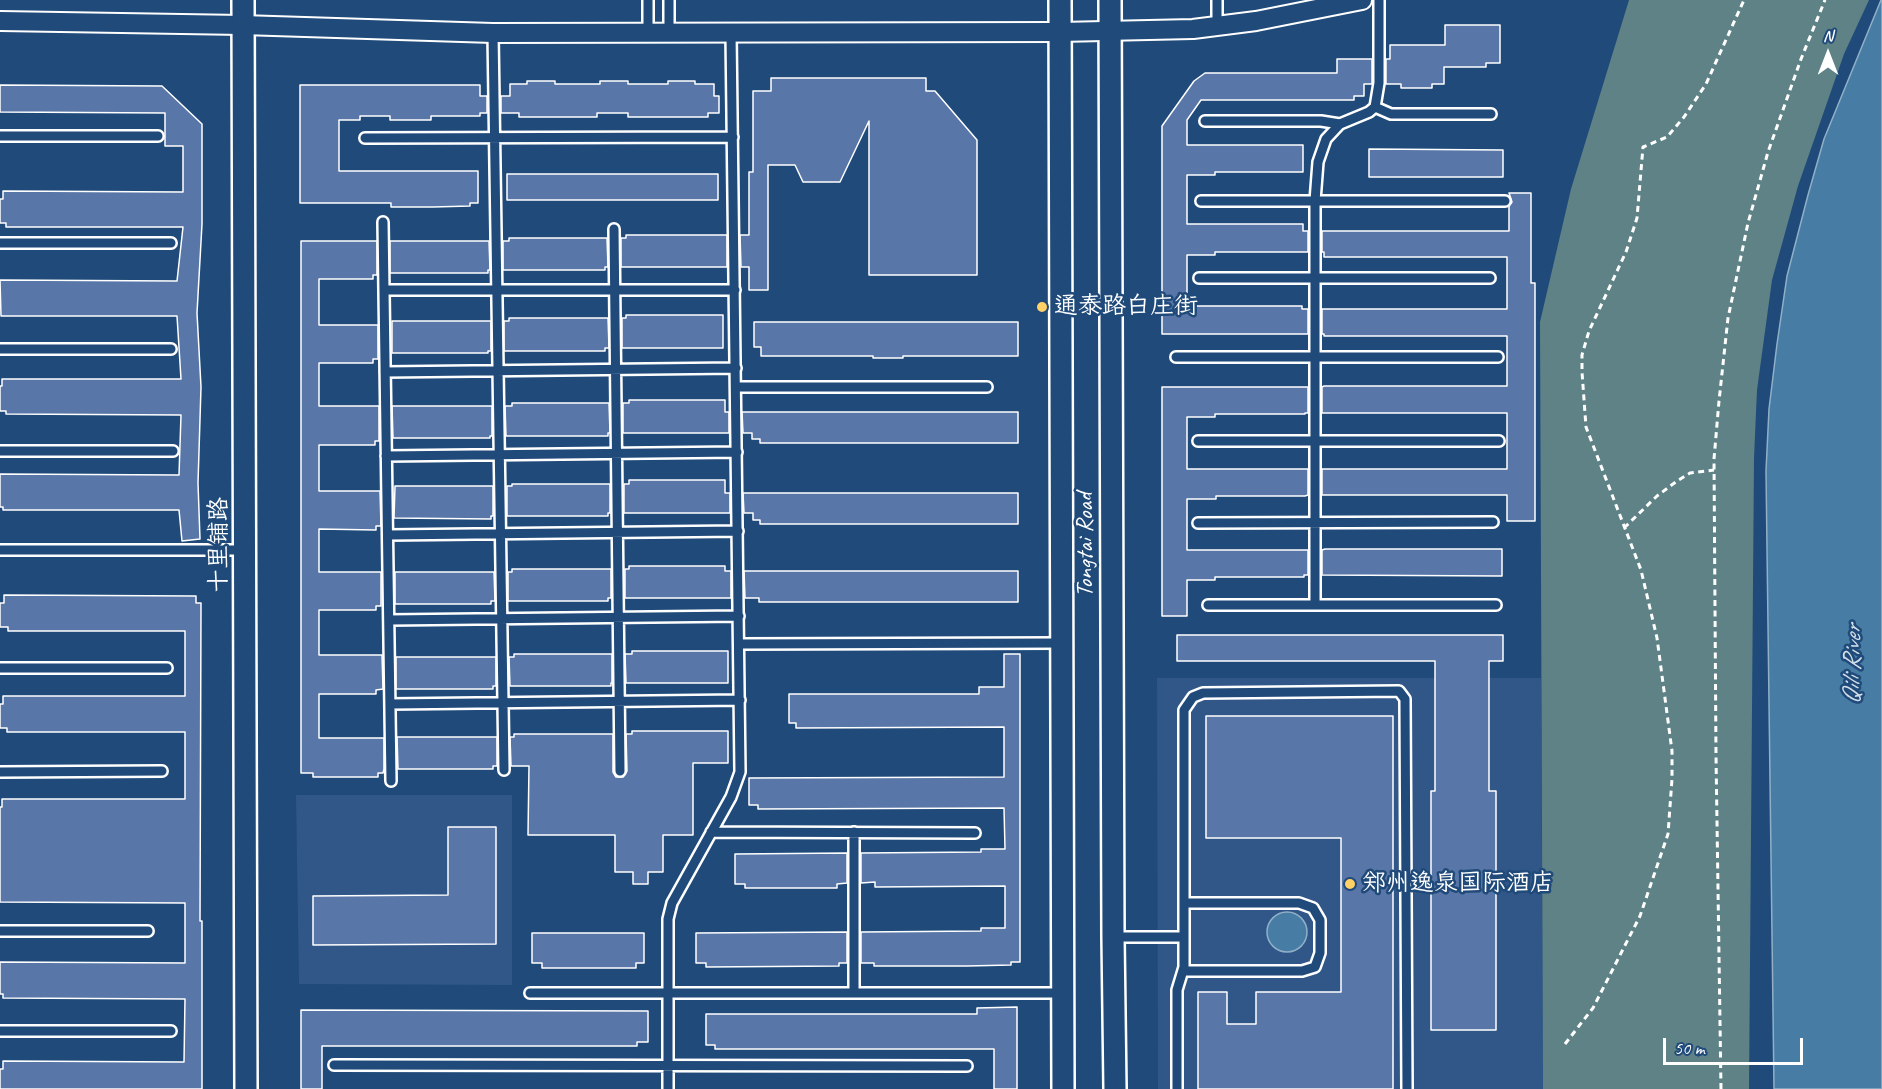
<!DOCTYPE html>
<meta charset="utf-8">
<style>
body{margin:0}
#map{position:relative;width:1882px;height:1089px;overflow:hidden;background:#1f4a7a;font-family:Caveat,sans-serif}
canvas{display:block}
.north{position:absolute;left:1798px;top:24px;width:60px;height:60px;-webkit-text-stroke:4px #1f4a7a;paint-order:stroke;rotate:0deg;font-size:16px;font-weight:700;line-height:24px;text-align:center;color:#fff}
.north::after{content:'';display:block;margin:auto;width:21px;height:27px;background:#fff;clip-path:polygon(50% 0,100% 100%,50% 72%,0 100%)}
.scale{position:absolute;left:1663px;top:1038px;width:140px;height:27px;box-sizing:border-box;border:3px solid #fff;border-top:0;padding-left:8px;font-size:18px;line-height:21px;white-space:nowrap;color:#fff;-webkit-text-stroke:4px #1f4a7a;paint-order:stroke}
</style>
<div id="map">
<canvas width="1882" height="1089"></canvas>
<div class="north">N</div>
<div class="scale">50 m</div>
</div>
<script>
const ctx = document.querySelector('canvas').getContext('2d');
ctx.lineJoin = 'round';
function fill(path, color) {
  ctx.fillStyle = color;
  ctx.fill(path, 'evenodd');
}
function toPath(rows) {
  const path = new Path2D();
  for (const r of rows) {
    if (r.length === 3) {
      path.moveTo(r[0] + r[2], r[1]);
      path.arc(r[0], r[1], r[2], 0, 2 * Math.PI);
      continue;
    }
    path.moveTo(r[0], r[1]);
    for (let i = 2; i < r.length; i += 2) path.lineTo(r[i], r[i + 1]);
  }
  return path;
}
function trace(path, color, width, dash) {
  ctx.strokeStyle = color;
  ctx.lineWidth = width;
  ctx.lineCap = dash ? 'butt' : 'round';
  ctx.setLineDash(dash || []);
  ctx.stroke(path);
}
function label(font, color, halo, rows, align = 'center') {
  ctx.font = font + ' Caveat,"LXGW WenKai TC",sans-serif';
  ctx.lineWidth = 5;
  ctx.setLineDash([]);
  ctx.textBaseline = 'middle';
  ctx.strokeStyle = halo;
  ctx.fillStyle = color;
  for (const [text, x, y, turn = 0] of rows) {
    ctx.save();
    ctx.translate(x, y);
    ctx.rotate((+turn || 0) * Math.PI / 180);
    ctx.textAlign = isNaN(turn) ? turn : align;
    if (halo) ctx.strokeText(text, 0, 0);
    ctx.fillText(text, 0, 0);
    ctx.restore();
  }
}
fill(toPath([
 [1157,678,1541,678,1543,1089,1158,1089],
 [296,795,512,795,512,985,299,984]
]), '#305788');
fill(toPath([
 [1629,0,1869,0,1844,54,1798,186,1772,280,1757,390,1754,458,1749,1089,1543,1089,1540,322,1571,189]
]), '#5e8286');
const water = toPath([
 [1881,0,1882,0,1882,1089,1774,1089,1766,471,1769,409,1777,344,1787,276,1808,195,1824,139,1881,0],
 [1287,932,20]
]);
fill(water, '#477ca4');
trace(water, '#91b0c8', 1.5);
const building = toPath([
 [1445,25,1500,25,1500,63,1486,63,1486,67,1444,67,1444,84,1432,84,1432,88,1401,88,1401,84,1386,84,1386,59,1390,59,1390,45,1445,45,1445,25],
 [1337,59,1372,59,1372,84,1364,84,1364,96,1354,96,1354,100,1201,100,1187,120,1187,145,1303,145,1303,172,1215,172,1215,175,1187,175,1187,224,1303,224,1303,231,1308,231,1308,252,1215,252,1215,255,1187,255,1187,306,1302,306,1302,309,1308,309,1308,334,1162,334,1162,126,1194,81,1205,73,1337,73,1337,59],
 [771,78,926,78,926,91,935,91,977,140,977,275,869,275,869,121,840,182,803,182,795,165,768,165,768,290,749,290,749,267,741,267,740,235,749,235,749,172,753,172,753,91,771,91,771,78],
 [527,81,555,81,555,84,600,84,600,81,628,81,628,84,668,84,668,81,695,81,695,84,714,84,714,96,719,96,719,113,708,113,708,117,628,117,628,113,597,113,597,117,519,117,519,113,501,113,501,96,510,96,510,84,527,84,527,81],
 [0,85,162,86,202,124,202,224,197,313,201,387,198,483,200,539,182,541,179,510,3,510,3,507,0,507,0,474,179,475,181,415,6,414,6,411,0,411,0,386,2,386,2,379,181,379,177,316,1,316,0,280,177,281,183,227,6,227,6,223,0,223,0,199,3,199,3,191,183,192,183,146,165,146,165,113,0,112,0,85],
 [300,85,480,85,480,96,487,96,487,113,480,113,480,116,431,116,431,120,390,120,390,116,360,116,360,120,339,120,339,171,478,171,478,203,470,203,470,206,433,207,391,207,391,203,300,203,300,85],
 [1369,149,1503,150,1503,177,1369,177,1369,149],
 [507,174,718,174,718,200,507,200,507,174],
 [1509,193,1531,193,1531,283,1535,283,1535,521,1507,521,1507,495,1322,495,1322,469,1507,469,1507,413,1322,413,1322,387,1324,386,1507,386,1507,336,1324,336,1324,334,1322,334,1322,309,1507,309,1507,257,1324,257,1324,252,1322,252,1322,231,1509,231,1509,206,1512,202,1509,193],
 [626,235,727,235,727,267,621,267,621,238,626,238,626,235],
 [509,238,607,238,608,267,605,267,605,270,503,270,503,241,509,241,509,238],
 [301,241,377,241,377,275,373,275,373,279,319,279,319,325,378,325,378,359,373,359,373,363,319,363,319,406,379,406,379,441,375,441,375,445,319,445,319,491,380,491,381,526,376,526,376,530,319,529,319,572,381,572,381,606,376,606,376,610,319,610,319,655,382,655,383,689,376,690,376,694,319,694,319,738,384,738,384,769,383,773,378,773,378,777,313,777,313,773,301,773,301,241],
 [390,241,489,241,490,270,488,270,488,273,390,273,390,241],
 [626,315,723,315,723,348,622,348,622,318,626,318,626,315],
 [509,318,608,318,609,348,605,348,605,351,504,351,504,321,509,321,509,318],
 [392,321,491,321,491,351,488,351,488,353,392,353,392,321],
 [754,322,1018,322,1018,356,903,356,903,358,873,358,873,356,761,356,761,347,754,347,754,322],
 [1162,387,1308,387,1308,413,1305,413,1305,414,1215,414,1215,417,1187,417,1187,469,1308,469,1308,495,1305,496,1216,496,1216,499,1187,499,1187,550,1308,550,1308,575,1304,575,1304,577,1215,577,1215,580,1187,580,1187,616,1162,616,1162,387],
 [629,400,725,400,725,412,729,412,729,433,623,433,623,403,629,403,629,400],
 [512,403,609,403,610,433,608,433,608,436,506,436,505,406,512,406,512,403],
 [392,406,492,406,492,436,490,436,490,438,393,438,392,406],
 [742,412,1018,412,1018,443,760,443,760,439,752,439,752,433,743,433,742,412],
 [629,480,725,480,725,493,730,493,730,513,624,513,624,484,629,484,629,480],
 [512,484,610,484,610,513,608,513,608,516,507,516,507,486,512,486,512,484],
 [395,486,493,486,493,516,491,516,491,519,394,518,395,486],
 [743,493,1018,493,1018,524,760,524,760,520,753,520,753,513,744,513,743,493],
 [1325,549,1502,549,1502,576,1322,575,1322,550,1325,549],
 [629,566,725,566,725,571,731,571,731,598,625,598,625,569,629,569,629,566],
 [512,569,611,569,611,598,608,598,608,601,508,601,508,572,512,572,512,569],
 [744,571,1018,571,1018,602,759,602,759,598,745,598,744,571],
 [395,572,494,572,495,601,491,601,491,604,395,604,395,572],
 [4,595,196,596,196,603,201,603,200,921,202,921,202,1089,0,1089,0,1069,3,1069,3,1061,184,1062,185,999,3,998,3,994,0,994,0,962,185,963,185,903,0,902,0,807,2,807,2,799,185,799,185,732,7,732,7,728,0,728,0,704,3,704,3,696,185,696,185,631,8,631,8,627,0,627,0,603,4,603,4,595],
 [1177,635,1503,635,1503,661,1489,661,1489,791,1496,791,1496,1030,1431,1030,1431,791,1435,791,1435,661,1177,661,1177,635],
 [632,651,728,651,728,683,626,683,625,654,632,654,632,651],
 [514,654,612,654,612,683,611,683,611,686,510,686,509,657,514,657,514,654],
 [1004,654,1020,654,1020,962,1011,962,1011,965,967,966,874,966,874,963,861,963,861,932,981,931,981,928,1005,928,1005,886,875,887,875,882,861,883,861,853,981,852,981,849,1005,849,1004,808,758,809,758,805,749,805,749,778,1004,777,1004,727,796,728,796,723,789,723,789,694,979,694,979,687,1004,687,1004,654],
 [396,657,496,657,496,686,493,686,493,689,396,689,396,657],
 [1206,716,1393,716,1393,1089,1198,1089,1198,992,1227,992,1227,1024,1256,1024,1256,992,1341,992,1341,838,1206,838,1206,716],
 [632,731,728,731,728,763,693,763,693,835,663,835,663,872,648,872,648,884,633,884,633,872,615,872,615,835,528,835,529,766,511,766,510,737,514,737,514,734,613,734,613,772,616,777,623,777,627,771,626,734,632,734,632,731],
 [397,737,497,737,497,766,493,766,493,769,398,769,397,737],
 [448,827,496,827,496,944,313,945,313,896,448,895,448,827],
 [847,853,847,883,837,884,837,888,745,888,745,884,735,884,735,854,847,853],
 [847,932,847,963,839,963,839,966,706,967,706,963,696,963,696,933,847,932],
 [532,933,644,933,644,963,636,963,636,968,542,968,542,963,532,963,532,933],
 [1017,1007,1017,1089,994,1089,994,1049,715,1049,715,1045,706,1045,706,1014,977,1014,977,1008,1017,1007],
 [301,1010,648,1011,648,1042,637,1042,637,1046,322,1046,322,1089,301,1089,301,1010]
]);
fill(building, '#5876a7');
trace(building, '#fff', 1.5);
const service = toPath([
 [648,0,648,33],
 [669,0,669,33],
 [1217,0,1217,26],
 [493,33,504,770],
 [1375,107,1391,114,1491,114],
 [1205,121,1321,121,1340,124],
 [0,136,158,136],
 [365,138,733,137],
 [1201,201,1505,201],
 [383,222,391,781],
 [614,229,620,771],
 [0,243,171,243],
 [1199,278,1490,278],
 [384,290,735,290],
 [0,349,171,349],
 [1176,357,1498,357],
 [385,372,736,368],
 [736,387,987,387],
 [1198,441,1499,441],
 [0,451,173,451],
 [386,456,737,452],
 [1198,523,1493,522],
 [388,535,738,531],
 [0,550,245,550],
 [1208,605,1496,605],
 [1315,605,1315,201,1318,162,1326,139,1340,124,1369,112,1375,107,1379,83,1379,0],
 [389,620,739,616],
 [739,644,1061,643],
 [0,668,167,668],
 [390,704,740,700],
 [0,772,162,771],
 [711,832,975,833],
 [854,832,854,993],
 [0,931,148,931],
 [1113,937,1184,937],
 [1183,971,1302,971,1315,967,1320,953,1320,920,1313,908,1299,903,1184,903],
 [530,993,1064,993],
 [0,1031,171,1031],
 [334,1065,967,1066],
 [668,1089,668,919,672,903,731,797,740,772,731,33],
 [1177,1089,1177,990,1184,967,1184,710,1193,697,1203,693,1399,691,1405,699,1407,1089]
]);
const minor = toPath([
 [0,21,242,25,493,33,1060,32,1193,29,1256,21,1362,0]
]);
const tertiary = toPath([
 [243,0,246,1089],
 [1060,0,1063,1089],
 [1110,0,1113,937,1115,1089]
]);
trace(service, '#fff', 14);
trace(minor, '#fff', 22);
trace(tertiary, '#fff', 26);
trace(toPath([
 [1624,528,1657,496,1677,481,1690,473,1714,470],
 [1565,1044,1593,1008,1640,916,1668,834,1672,779,1672,751,1657,638,1641,570,1586,427,1582,372,1582,355,1589,331,1626,252,1637,218,1643,147,1667,137,1684,117,1706,84,1744,0],
 [1721,1089,1716,755,1714,459,1719,401,1728,318,1748,223,1768,152,1801,59,1825,0]
]), '#fff', 3, [6, 4.5]);
trace(service, '#1f4a7a', 9);
trace(minor, '#1f4a7a', 18);
trace(tertiary, '#1f4a7a', 21);
for (const [x, y, r, color] of [
 [1042,307,6,"#ffd166"],
 [1350,884,6,"#ffd166"]
]) {
  const dot = new Path2D();
  dot.arc(x, y, r, 0, 2 * Math.PI);
  ctx.fillStyle = color;
  ctx.fill(dot);
  trace(dot, '#1f4a7a', 2);
}
label('24px', '#fff', '#1f4a7a', [
 ["通泰路白庄街",1054,307],
 ["郑州逸泉国际酒店",1362,884]
], 'left');
label('24px', '#fff', '#1f4a7a', [
 ["十里铺路",220,545,-90],
 ["Tongtai Road",1086,545,-90]
]);
label('italic 26px', '#d1dee8', '#1f4a7a', [
 ["Qili River",1853,665,-89]
]);
</script>
